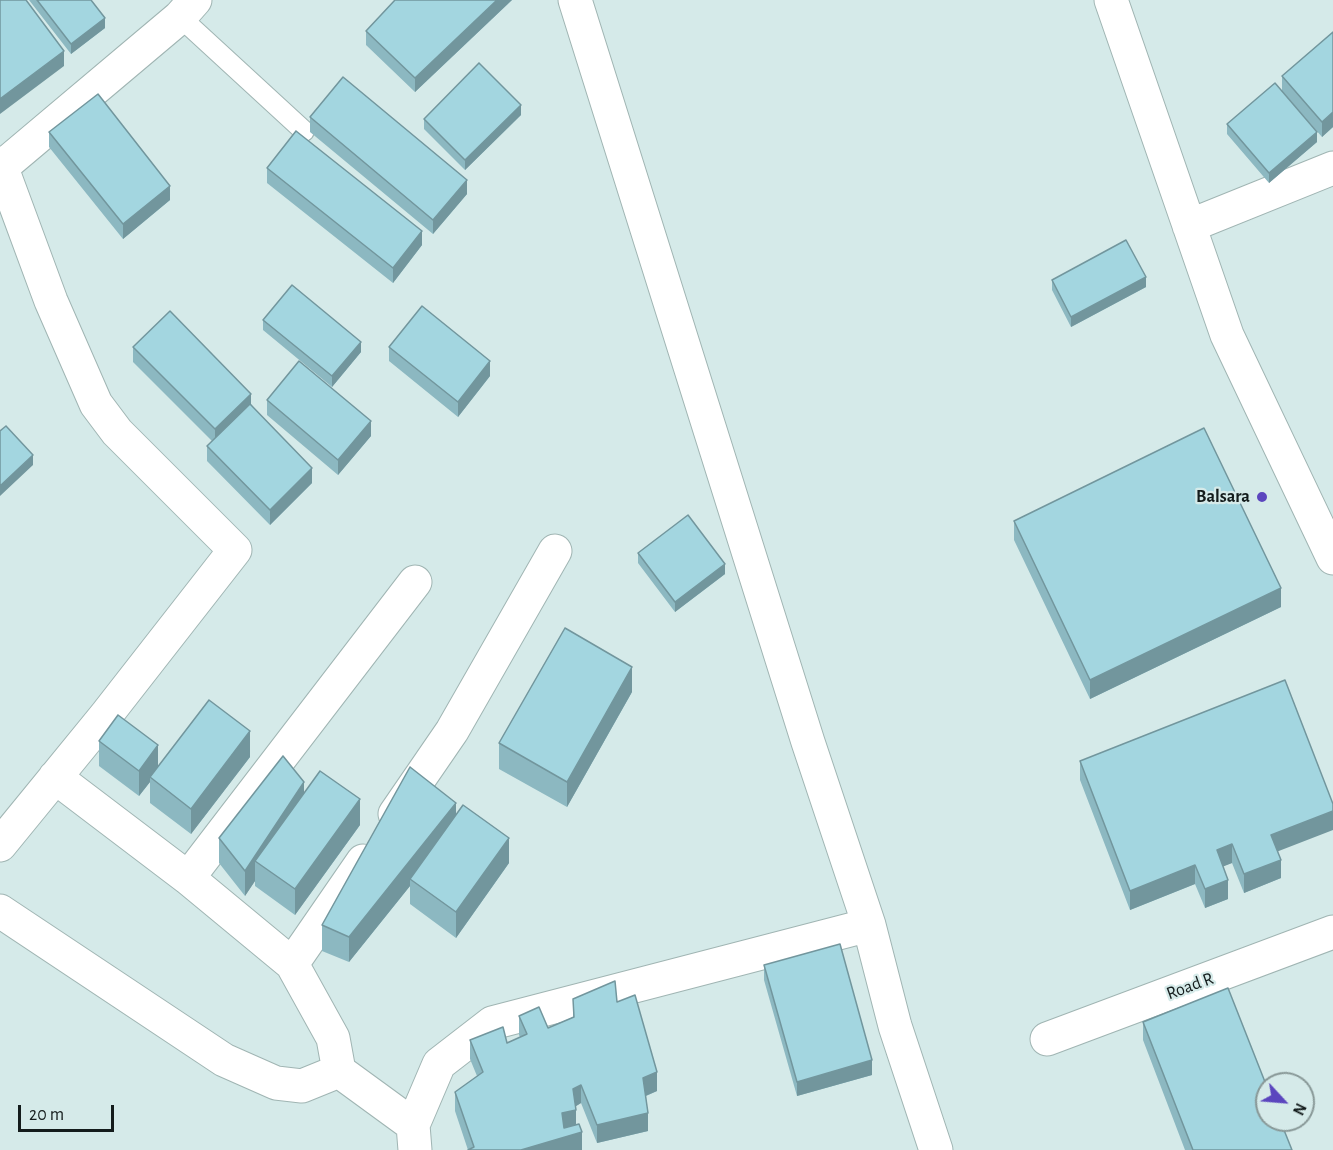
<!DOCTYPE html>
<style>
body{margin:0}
#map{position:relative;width:1333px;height:1150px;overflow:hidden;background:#d5eae9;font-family:"Alegreya Sans",sans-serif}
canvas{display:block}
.north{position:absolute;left:1255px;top:1072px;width:60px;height:60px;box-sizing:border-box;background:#d5eae9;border:2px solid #889897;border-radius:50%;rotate:116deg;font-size:16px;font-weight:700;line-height:24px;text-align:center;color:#141c1c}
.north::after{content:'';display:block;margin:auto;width:21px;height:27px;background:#5b46be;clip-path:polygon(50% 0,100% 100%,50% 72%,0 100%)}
.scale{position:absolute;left:18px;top:1105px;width:96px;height:27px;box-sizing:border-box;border:3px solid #141c1c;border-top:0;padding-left:8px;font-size:18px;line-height:21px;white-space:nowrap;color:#141c1c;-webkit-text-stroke:4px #d5eae9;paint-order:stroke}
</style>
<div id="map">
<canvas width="1333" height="1150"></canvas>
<div class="north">N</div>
<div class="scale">20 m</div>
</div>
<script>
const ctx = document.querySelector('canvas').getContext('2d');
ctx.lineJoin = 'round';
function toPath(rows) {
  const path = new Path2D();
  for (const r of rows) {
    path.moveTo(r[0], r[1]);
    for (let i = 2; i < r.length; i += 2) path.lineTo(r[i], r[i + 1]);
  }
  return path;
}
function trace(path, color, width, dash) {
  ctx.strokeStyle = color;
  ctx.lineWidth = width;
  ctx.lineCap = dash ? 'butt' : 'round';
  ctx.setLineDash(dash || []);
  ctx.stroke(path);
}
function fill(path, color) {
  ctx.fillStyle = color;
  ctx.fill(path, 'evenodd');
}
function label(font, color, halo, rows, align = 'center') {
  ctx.font = font + ' "Alegreya Sans",sans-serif';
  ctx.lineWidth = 4.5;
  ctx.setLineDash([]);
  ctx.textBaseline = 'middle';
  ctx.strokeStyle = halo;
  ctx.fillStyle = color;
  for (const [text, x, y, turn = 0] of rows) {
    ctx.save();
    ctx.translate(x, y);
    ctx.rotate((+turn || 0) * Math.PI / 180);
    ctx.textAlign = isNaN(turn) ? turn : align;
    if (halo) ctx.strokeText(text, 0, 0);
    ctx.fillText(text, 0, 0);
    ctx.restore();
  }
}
const service = toPath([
 [180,17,304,131]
]);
const minor = toPath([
 [575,0,808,742,869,925,895,1026,936,1150],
 [1111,0,1227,335,1333,558],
 [0,163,51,301,96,404,117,432,235,550,107,714,0,845],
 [2,167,180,17,195,0],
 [1189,226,1333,168],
 [55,777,188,878,292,964,333,1038,339,1071,413,1125],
 [395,814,452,731,555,551],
 [188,878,415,582],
 [0,911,224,1060,276,1083,302,1086,339,1071],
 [292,964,363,861],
 [1047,1039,1333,932],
 [415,1150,413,1125,439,1064,492,1023,869,925]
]);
trace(service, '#a0b5b3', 22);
trace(minor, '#a0b5b3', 35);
trace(service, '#fff', 20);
trace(minor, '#fff', 33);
fill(toPath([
 [29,0,91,0,105,28,71,54],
 [395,0,512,0,415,92,366,45,366,31],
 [1333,32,1333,127,1322,137,1282,91,1282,76],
 [521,115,465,170,424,129,424,119],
 [310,117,467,194,433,234,310,132],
 [1227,124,1317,142,1269,183,1227,134],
 [49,132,170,200,123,239,49,147],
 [267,168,422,245,393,283,267,183],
 [1052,280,1146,287,1071,327,1052,290],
 [263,320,361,352,332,387,263,330],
 [133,347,251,404,312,483,270,525,207,461,207,446,212,441,133,362],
 [389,347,490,376,458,417,389,361],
 [267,400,371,436,338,475,267,415],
 [1014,521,1281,607,1090,699,1014,540],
 [638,553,725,574,675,612,638,563],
 [632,692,567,807,499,769,499,743],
 [99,741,158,767,250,757,191,834,150,803,150,782,139,796,99,766],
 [1080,761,1278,852,1281,878,1244,893,1232,863,1223,866,1228,899,1205,908,1195,884,1130,910,1080,780],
 [304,792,360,825,295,915,255,886,255,881,245,896,219,863,219,838],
 [456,815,509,863,456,938,410,904,410,886,349,962,322,951,322,925],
 [764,965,872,1075,797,1096,764,980],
 [573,999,617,1002,657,1091,646,1096,648,1131,597,1143,581,1103,576,1106,576,1125,582,1150,468,1150,455,1111,455,1092,477,1076,470,1059,470,1040,507,1043,520,1037,519,1035,519,1016,548,1028,573,1017],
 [1143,1022,1292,1150,1185,1150,1143,1040]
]), '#8cb8c1');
fill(toPath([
 [497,0,512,0,415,92,415,78],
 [105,18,105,28,71,54,71,44],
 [64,51,64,66,0,114,0,99],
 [521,105,521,115,465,170,465,160],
 [1333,112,1333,127,1322,137,1322,122],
 [1317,132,1317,142,1269,183,1269,173],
 [467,180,467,194,433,234,433,220],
 [170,186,170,200,123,239,123,224],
 [422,231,422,245,393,283,393,268],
 [1146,277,1146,287,1071,327,1071,317],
 [361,342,361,352,332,387,332,376],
 [490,361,490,376,458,417,458,402],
 [251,394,251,409,215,444,215,429],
 [371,421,371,436,338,475,338,460],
 [33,455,33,465,0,496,0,486],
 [312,468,312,483,270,525,270,510],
 [725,564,725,574,675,612,675,602],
 [1281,588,1281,607,1090,699,1090,680],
 [632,667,632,692,567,807,567,782],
 [250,731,250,757,191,834,191,809],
 [158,745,158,770,150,777,150,782,139,796,139,771],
 [304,782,304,808,255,861,255,881,245,896,245,871],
 [360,799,360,825,295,915,295,889],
 [456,803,456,829,410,879,410,886,349,962,349,937],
 [1333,811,1333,830,1271,854,1271,835],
 [509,838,509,863,456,938,456,912],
 [1232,844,1232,863,1217,869,1217,850],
 [1281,860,1281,878,1244,893,1244,874],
 [1195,865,1195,884,1130,910,1130,891],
 [1228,880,1228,899,1205,908,1205,889],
 [872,1060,872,1075,797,1096,797,1082],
 [657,1072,657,1091,643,1097,643,1078],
 [581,1085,581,1103,573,1108,573,1089],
 [576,1110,576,1128,562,1132,562,1113],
 [648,1113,648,1131,597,1143,597,1125],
 [582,1132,582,1150,521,1150]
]), '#72969d');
const building = toPath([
 [0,0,26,0,64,51,0,99,0,0],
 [37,0,91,0,105,18,71,44,37,0],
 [395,0,497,0,415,78,366,31,395,0],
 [1333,32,1333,112,1322,122,1282,76,1333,32],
 [479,63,521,105,465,160,424,119,479,63],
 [343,77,467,180,433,220,310,117,343,77],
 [1275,83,1317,132,1269,173,1227,124,1275,83],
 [98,94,170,186,123,224,49,132,98,94],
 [296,131,422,231,393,268,267,168,296,131],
 [1126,240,1146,277,1071,317,1052,280,1126,240],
 [292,285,361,342,332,376,263,320,292,285],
 [422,306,490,361,458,402,389,347,422,306],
 [170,311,251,394,215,429,133,347,170,311],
 [299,361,371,421,338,460,267,400,299,361],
 [250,404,312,468,270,510,207,446,250,404],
 [6,426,33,455,0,486,0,431,6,426],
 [1204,428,1281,588,1090,680,1014,521,1204,428],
 [688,515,725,564,675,602,638,553,688,515],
 [565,628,632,667,567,782,499,743,565,628],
 [1285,680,1333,804,1333,811,1271,835,1281,860,1244,874,1232,844,1217,850,1228,880,1205,889,1195,865,1130,891,1080,761,1285,680],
 [209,700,250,731,191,809,150,777,209,700],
 [118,715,158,745,139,771,99,741,118,715],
 [283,756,304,782,245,871,219,838,283,756],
 [410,767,456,803,349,937,322,925,410,767],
 [320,771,360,799,295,889,255,861,320,771],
 [463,805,509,838,456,912,410,879,463,805],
 [840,944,872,1060,797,1082,764,965,840,944],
 [615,981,617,1002,635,995,657,1072,643,1078,648,1113,597,1125,581,1085,573,1089,576,1110,562,1113,564,1128,579,1124,582,1132,521,1150,468,1150,474,1147,455,1092,483,1072,470,1040,503,1027,507,1043,527,1034,519,1016,539,1007,548,1028,574,1017,573,999,615,981],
 [1228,988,1267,1087,1267,1120,1280,1120,1292,1150,1193,1150,1143,1022,1228,988]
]);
fill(building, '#a3d6e0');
trace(building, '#72969d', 1.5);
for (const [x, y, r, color] of [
 [1262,497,6,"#5b46be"]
]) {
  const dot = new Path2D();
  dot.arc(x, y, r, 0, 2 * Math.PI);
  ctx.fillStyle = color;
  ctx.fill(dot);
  trace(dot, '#d5eae9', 2);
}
label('bold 18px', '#141c1c', '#d5eae9', [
 ["Balsara",1250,497]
], 'right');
label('18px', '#141c1c', '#d5eae9', [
 ["Road R",1190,986,-20]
]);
</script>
